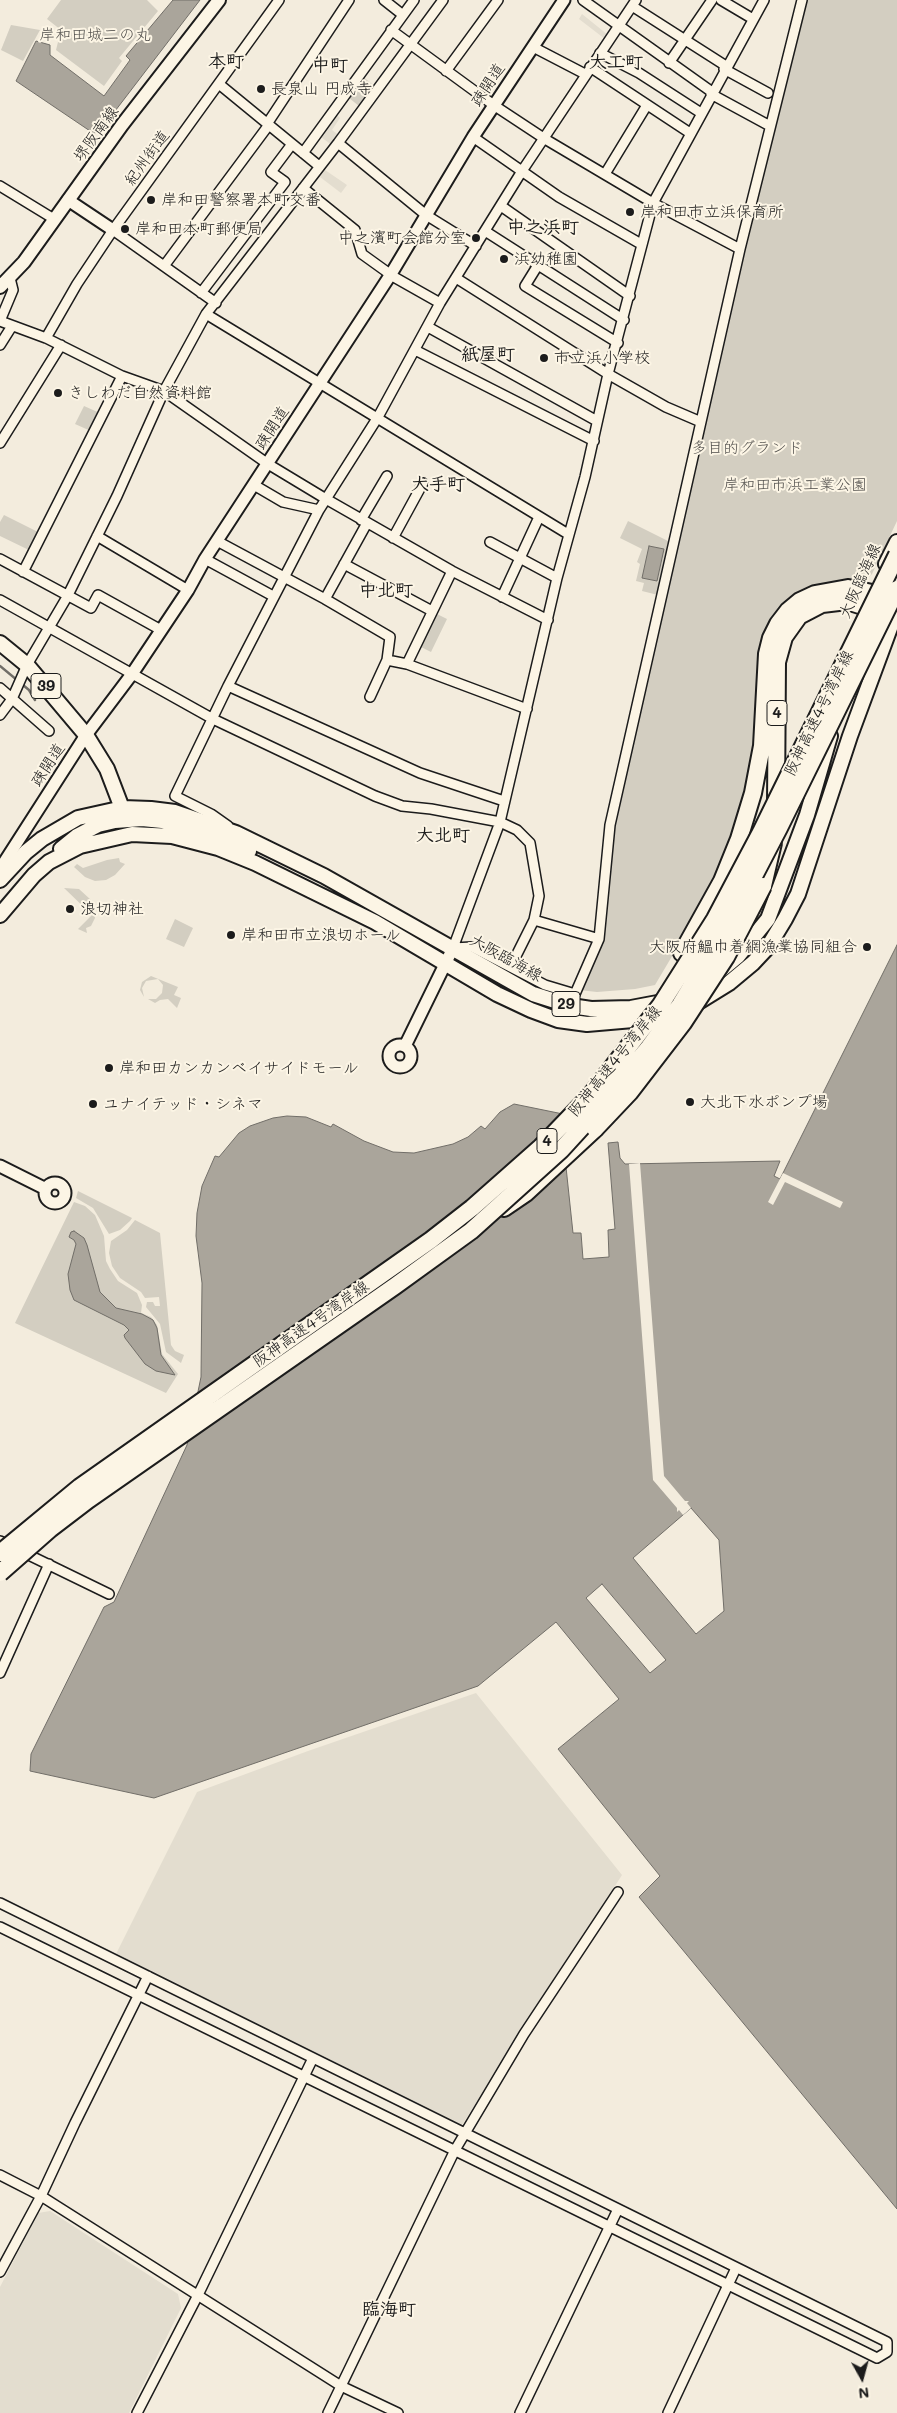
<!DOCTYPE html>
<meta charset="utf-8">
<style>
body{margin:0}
#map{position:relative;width:897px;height:2413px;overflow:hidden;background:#f3ecdd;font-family:Mali,sans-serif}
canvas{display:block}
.north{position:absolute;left:837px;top:2353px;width:50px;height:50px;-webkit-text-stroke:4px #fcf5e5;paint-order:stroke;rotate:173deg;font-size:14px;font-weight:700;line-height:20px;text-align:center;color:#1c1c1c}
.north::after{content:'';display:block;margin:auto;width:18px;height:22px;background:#1c1c1c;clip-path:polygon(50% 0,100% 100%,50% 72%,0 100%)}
</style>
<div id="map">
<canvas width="897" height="2413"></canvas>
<div class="north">N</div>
</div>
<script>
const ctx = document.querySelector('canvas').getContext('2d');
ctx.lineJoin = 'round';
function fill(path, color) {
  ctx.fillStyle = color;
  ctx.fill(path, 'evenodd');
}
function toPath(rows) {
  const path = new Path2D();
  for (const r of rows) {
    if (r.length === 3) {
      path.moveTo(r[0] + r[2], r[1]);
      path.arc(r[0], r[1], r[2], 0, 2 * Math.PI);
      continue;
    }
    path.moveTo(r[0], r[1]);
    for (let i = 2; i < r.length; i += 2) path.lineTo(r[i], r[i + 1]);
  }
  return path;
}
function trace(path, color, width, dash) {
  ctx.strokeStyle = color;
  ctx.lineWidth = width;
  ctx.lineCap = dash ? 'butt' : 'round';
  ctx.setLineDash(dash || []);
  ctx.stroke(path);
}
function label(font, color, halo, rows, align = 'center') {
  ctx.font = font + ' Mali,"Klee One",sans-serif';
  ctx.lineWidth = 4;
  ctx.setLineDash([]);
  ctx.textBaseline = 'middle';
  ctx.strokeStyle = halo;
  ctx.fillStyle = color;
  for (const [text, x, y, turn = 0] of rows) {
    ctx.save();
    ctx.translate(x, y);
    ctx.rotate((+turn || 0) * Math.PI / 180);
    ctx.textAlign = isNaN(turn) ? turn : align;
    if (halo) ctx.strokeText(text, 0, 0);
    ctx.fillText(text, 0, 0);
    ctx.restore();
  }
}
fill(toPath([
 [582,14,608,35,605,39,579,19],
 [336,114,340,118,332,130,340,136,333,146,321,137],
 [325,170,347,185,341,193,320,177],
 [476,1693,622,1875,462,2125,116,1954,197,1792,308,1751],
 [50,2211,178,2294,181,2308,129,2413,0,2413,0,2287,38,2213]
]), '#e3ddcf');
fill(toPath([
 [61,0,147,0,158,11,119,58,122,61,104,86,56,50,61,30,47,19],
 [807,0,897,0,897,521,872,574,864,582,833,582,815,586,796,594,766,630,757,673,754,762,728,850,707,897,655,985,635,989,597,992,579,990,602,939,616,816,652,664,704,420,788,65],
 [11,25,40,30,23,61,1,50],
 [362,76,372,84,359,106,349,98],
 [84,406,102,414,93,432,75,424],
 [4,515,42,534,31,551,0,536,0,522],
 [628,521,670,542,658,595,642,591,644,583,636,581,640,564,637,562,642,549,620,538],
 [435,613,447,619,431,652,419,646],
 [119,858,120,862,125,864,115,875,106,880,95,881,85,877,74,867,77,864,83,868,107,860],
 [64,888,79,889,91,900,95,918,91,926,86,928,87,933,78,929,92,915],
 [175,919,193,928,184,947,166,939],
 [151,976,178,987,174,995,181,998,177,1008,168,999,160,1000,155,1003,148,999,156,999,162,993,163,985,158,979,146,981,142,988,144,997,140,990,142,982],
 [78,1191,132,1218,130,1221,120,1230,109,1234,93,1208,76,1198],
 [74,1202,85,1206,95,1215,104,1236,106,1261,110,1269,118,1281,137,1293,142,1305,141,1313,151,1317,157,1325,162,1354,178,1374,166,1393,15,1323],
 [135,1220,160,1233,171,1345,175,1351,184,1355,181,1363,166,1352,160,1324,146,1307,147,1302,153,1302,155,1306,160,1306,159,1297,145,1298,141,1292,120,1278,112,1266,109,1253,111,1241,127,1230]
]), '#d3cec1');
const water = toPath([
 [173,0,200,0,99,132,93,133,16,81,36,41,50,45,50,55,104,96,130,60,126,56,173,0],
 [649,546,664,549,657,581,642,578,649,546],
 [897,945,897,2209,639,1897,660,1876,558,1749,619,1699,556,1622,478,1686,154,1798,30,1771,31,1754,104,1607,114,1602,187,1445,201,1377,202,1283,196,1236,197,1213,202,1186,215,1156,219,1157,239,1133,250,1126,273,1118,287,1116,306,1117,331,1127,333,1124,364,1141,393,1152,414,1153,453,1144,468,1137,481,1126,485,1129,500,1112,514,1104,563,1114,591,1140,566,1167,573,1233,581,1233,583,1259,609,1257,608,1230,615,1229,608,1143,618,1142,620,1158,625,1164,780,1161,774,1176,780,1179,897,945],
 [691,1508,719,1540,724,1611,696,1634,633,1558,691,1508],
 [602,1584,666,1660,650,1673,586,1598,602,1584],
 [74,1231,84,1238,87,1245,100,1292,116,1308,142,1314,153,1320,157,1328,161,1355,175,1375,156,1371,145,1364,125,1338,124,1335,129,1330,124,1325,74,1300,70,1290,68,1274,76,1244,74,1240,69,1237,71,1232,74,1231]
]);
fill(water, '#aaa59b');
trace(water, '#716e68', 1);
fill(toPath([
 [640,1163,664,1476,685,1501,689,1501,687,1503,691,1508,683,1515,679,1510,677,1512,677,1508,653,1480,629,1164],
 [783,1173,843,1202,840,1208,785,1182,773,1205,768,1202]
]), '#f3ecdd');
trace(toPath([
 [0,666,29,690,35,700]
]), '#716e68', 2.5);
const minor = toPath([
 [384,0,403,15],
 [583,0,712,92],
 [721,0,753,19],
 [764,0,653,203,608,374,585,477,557,578,500,822,453,948,472,947,545,985,575,994,599,939,610,825,740,249,802,0],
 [632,6,726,66],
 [391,30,495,106,545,139,653,203,740,249],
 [533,47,585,74],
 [600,53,639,73,701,113],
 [669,63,712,0],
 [590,67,690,133],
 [724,69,768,93],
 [446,71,498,0],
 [219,84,319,166],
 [711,94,770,126],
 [267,124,349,0],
 [473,137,559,197,641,244],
 [338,143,426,215,476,246],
 [303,153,414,0],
 [605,174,647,105],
 [0,186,54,219],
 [303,188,355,230,362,254,394,277,440,303],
 [501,206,630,296],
 [113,230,216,303],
 [485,231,624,320],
 [538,265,525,286,618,343],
 [164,266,268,126],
 [456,278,608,374,666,407,701,422],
 [201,293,285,182,271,172,292,144],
 [206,314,568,534],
 [0,321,46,338,122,376,164,391,268,464,326,499,452,571,548,620],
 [0,321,13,290,10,278],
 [428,327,597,421],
 [46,338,77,284,113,230,279,0],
 [0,345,12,326],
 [415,350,594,441],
 [0,443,61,345],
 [254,485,283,502,319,510],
 [361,520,387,476],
 [97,536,188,590],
 [393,538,423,483],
 [217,541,325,599,390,637,387,660,370,697],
 [490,542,557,578],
 [0,559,91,608,98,595,161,630],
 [205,559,273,596],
 [344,564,432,611],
 [23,572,122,376],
 [502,597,539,517],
 [325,599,367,523],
 [0,600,213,719,375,796,402,806,431,809,500,822,517,830,530,843,539,896,534,920,511,966],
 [387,660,407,664,527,709],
 [407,664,452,571],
 [228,686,420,773,504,801],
 [0,688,49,731],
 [0,715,12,699,27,665,67,597,117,496,164,391,206,314,338,143,443,0],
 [228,826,211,814,175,796,228,686,319,510,378,417,440,303,522,171,636,0],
 [534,920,596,938],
 [0,1541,109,1594],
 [0,1673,49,1564],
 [0,1903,887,2342,887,2352,877,2358,0,1927],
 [0,2175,41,2196,341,2386,398,2413],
 [0,2272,41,2196,75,2123,148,1976],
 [137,2413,198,2295,313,2058],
 [328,2413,455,2150,524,2034,618,1892],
 [520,2413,618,2209],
 [668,2413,736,2268]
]);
const tertiary = toPath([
 [68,200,113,230],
 [0,869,86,735,132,674,188,590,205,559,391,274,473,137,564,0],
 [400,1056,11],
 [405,1046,453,948],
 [0,1166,46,1189],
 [55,1193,10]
]);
const secondary = toPath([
 [0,287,24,262,122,125,219,0]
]);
const primary = toPath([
 [886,564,897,542],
 [0,643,27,665,86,735,107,769,125,816],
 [61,849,77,836,98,825,115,821,142,819,162,821,200,830,249,851],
 [0,880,26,852,42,839,78,818,123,808,151,809,175,812,236,833,324,876,533,994,571,1006,591,1009,631,1008,668,1001],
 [0,915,34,875,49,862,80,846,132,834,172,836,218,848,255,863,375,922,497,994,531,1010,558,1020,587,1024,656,1018],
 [720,971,738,956,768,919,807,815,830,736],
 [695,1004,729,983,753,963,768,947,785,919,798,894,850,736,897,609]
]);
const motorway = toPath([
 [776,804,777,662,784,637,799,616,822,604,847,601,866,607],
 [763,886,773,843],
 [682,953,722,881,739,839,753,793,762,746,767,654,771,638,778,624,788,611,800,601,815,594,848,588,872,593],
 [504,1208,526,1193,595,1129]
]);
trace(minor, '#1c1c1c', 12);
trace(tertiary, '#1c1c1c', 15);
trace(secondary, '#1c1c1c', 16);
trace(primary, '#1c1c1c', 18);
trace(motorway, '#1c1c1c', 20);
trace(minor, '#fcf5e5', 9);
trace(tertiary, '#fcf5e5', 11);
trace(secondary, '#fcf5e5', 12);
trace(primary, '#fcf5e5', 14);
trace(motorway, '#fcf5e5', 16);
const motorwayBridge = toPath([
 [595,1129,630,1092,683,1023,726,957,763,886],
 [0,1553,80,1487,431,1240,472,1208,541,1147,591,1095,660,1006,715,919,761,832,897,555],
 [0,1573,50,1529,88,1500,395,1286,471,1231,561,1150,593,1115,649,1047,680,1005,727,928,779,828,897,589]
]);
trace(motorwayBridge, '#1c1c1c', 20, []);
trace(motorwayBridge, '#fcf5e5', 16);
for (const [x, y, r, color] of [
 [261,89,5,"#1c1c1c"],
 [151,200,5,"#1c1c1c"],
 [630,212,5,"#1c1c1c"],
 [125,229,5,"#1c1c1c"],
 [476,238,5,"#1c1c1c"],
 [504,259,5,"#1c1c1c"],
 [544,358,5,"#1c1c1c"],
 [58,393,5,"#1c1c1c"],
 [70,909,5,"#1c1c1c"],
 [231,935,5,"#1c1c1c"],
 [867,947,5,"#1c1c1c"],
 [109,1068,5,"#1c1c1c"],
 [690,1102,5,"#1c1c1c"],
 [93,1104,5,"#1c1c1c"]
]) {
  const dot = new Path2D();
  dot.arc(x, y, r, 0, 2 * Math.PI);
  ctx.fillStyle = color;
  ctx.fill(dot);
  trace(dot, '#fcf5e5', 2);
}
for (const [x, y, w] of [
 [46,686,30],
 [777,713,20],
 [566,1004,28],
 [547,1141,20]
]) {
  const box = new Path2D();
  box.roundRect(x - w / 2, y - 12.5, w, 25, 4);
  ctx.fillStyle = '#fcf5e5';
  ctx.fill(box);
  trace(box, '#1c1c1c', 1);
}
label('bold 15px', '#1c1c1c', null, [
 ["39",46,686],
 ["4",777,713],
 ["29",566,1004],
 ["4",547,1141]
]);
label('16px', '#53514e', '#fcf5e5', [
 ["岸和田城二の丸",95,35],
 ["多目的グランド",747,448],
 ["岸和田市浜工業公園",795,485]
]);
label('16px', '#1c1c1c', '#fcf5e5', [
 ["疎開道",488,85,-57],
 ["堺阪南線",96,134,-54],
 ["紀州街道",147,158,-54],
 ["疎開道",272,428,-57],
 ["大阪臨海線",860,581,-66],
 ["阪神高速4号湾岸線",819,713,-64],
 ["疎開道",48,765,-57],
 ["大阪臨海線",506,958,29],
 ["阪神高速4号湾岸線",615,1061,-51],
 ["阪神高速4号湾岸線",311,1324,-35]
]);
label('16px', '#1c1c1c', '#fcf5e5', [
 ["長泉山 円成寺",271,89],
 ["岸和田警察署本町交番",161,200],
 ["岸和田市立浜保育所",640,212],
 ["岸和田本町郵便局",135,229],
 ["中之濱町会館分室",466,238,"right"],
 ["浜幼稚園",514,259],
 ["市立浜小学校",554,358],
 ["きしわだ自然資料館",68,393],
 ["浪切神社",80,909],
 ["岸和田市立浪切ホール",241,935],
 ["大阪府鰮巾着網漁業協同組合",857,947,"right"],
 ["岸和田カンカンベイサイドモール",119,1068],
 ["大北下水ポンプ場",700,1102],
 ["ユナイテッド・シネマ",103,1104]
], 'left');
label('bold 18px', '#1c1c1c', '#fcf5e5', [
 ["本町",226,61],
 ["大工町",616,62],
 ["中町",330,65],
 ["中之浜町",543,227],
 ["紙屋町",488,354],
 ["大手町",438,484],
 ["中北町",386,590],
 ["大北町",443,835],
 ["臨海町",389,2309]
]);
</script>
